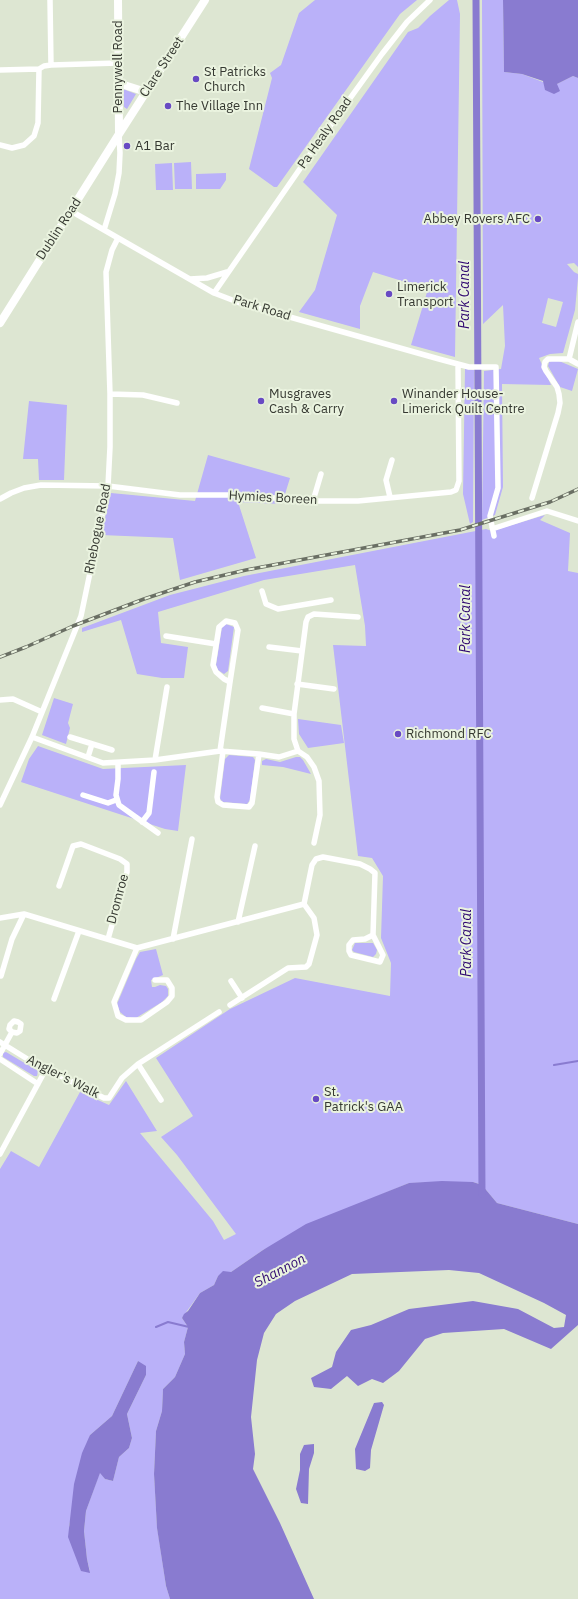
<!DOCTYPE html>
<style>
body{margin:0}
canvas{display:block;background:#dde6d2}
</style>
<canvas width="578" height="1599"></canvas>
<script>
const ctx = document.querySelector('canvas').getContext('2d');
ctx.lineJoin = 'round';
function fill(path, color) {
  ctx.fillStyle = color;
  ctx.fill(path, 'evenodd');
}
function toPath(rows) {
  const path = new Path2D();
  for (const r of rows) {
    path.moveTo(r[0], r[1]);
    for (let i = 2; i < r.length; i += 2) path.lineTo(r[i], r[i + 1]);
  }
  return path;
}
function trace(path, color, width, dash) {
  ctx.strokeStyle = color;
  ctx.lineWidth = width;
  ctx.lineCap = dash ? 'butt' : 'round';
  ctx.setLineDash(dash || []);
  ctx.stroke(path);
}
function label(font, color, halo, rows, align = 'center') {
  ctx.font = font + ' "IBM Plex Sans",sans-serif';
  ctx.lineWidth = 4;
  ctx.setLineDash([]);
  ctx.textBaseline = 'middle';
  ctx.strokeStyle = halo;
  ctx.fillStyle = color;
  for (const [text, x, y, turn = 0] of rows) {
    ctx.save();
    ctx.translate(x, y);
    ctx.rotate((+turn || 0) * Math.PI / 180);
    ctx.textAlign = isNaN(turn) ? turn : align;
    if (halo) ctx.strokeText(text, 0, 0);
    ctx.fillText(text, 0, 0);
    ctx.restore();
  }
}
fill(toPath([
 [315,0,417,0,400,14,277,187,274,187,249,169,272,78,270,73,281,65,299,13],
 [449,0,457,0,460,14,455,357,411,345,428,289,373,272,360,306,360,329,299,312,315,290,337,215,303,182,408,32,418,28,430,16],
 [482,0,503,0,504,72,522,74,543,82,557,84,573,76,578,78,578,267,574,263,567,264,574,272,578,274,578,278,575,310,563,353,550,354,539,358,551,385,502,384,503,487,495,515,482,520,484,371,501,369,505,346,503,305,483,324],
 [548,298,563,302,556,327,542,323],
 [123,89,136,94,127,109,124,107],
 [191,162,192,189,175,189,174,163],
 [172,163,173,190,156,190,155,164],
 [226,173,226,180,220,189,196,189,196,174],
 [552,361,559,361,578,369,572,391,560,387,548,366,549,362],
 [465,369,474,370,473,522,470,524,463,494],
 [29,401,67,405,64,480,39,480,38,459,23,459],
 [208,455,290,478,282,504,238,502,256,558,180,580,173,538,101,535,111,493,195,501],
 [545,515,540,520,570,533,568,571,578,573,578,1224,497,1203,482,1185,473,1182,409,1183,373,1198,263,1250,231,1272,218,1276,214,1285,200,1293,182,1318,188,1327,184,1342,185,1354,175,1377,163,1389,162,1411,156,1431,154,1474,157,1527,166,1586,170,1599,0,1599,0,1169,11,1151,39,1167,80,1092,109,1105,126,1081,157,1131,140,1133,213,1221,224,1240,236,1234,177,1155,161,1137,193,1116,156,1058,230,1009,295,978,390,996,391,963,381,938,383,876,372,858,358,856,333,645,366,646,365,626,355,565,264,580,158,612,161,643,188,647,184,678,162,678,137,674,121,620,82,632,82,628,170,595,244,576,486,529,492,531],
 [138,1361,146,1375,127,1414,132,1438,129,1448,119,1457,113,1481,105,1479,100,1472,86,1511,84,1531,87,1559,90,1572,69,1526,90,1435,112,1416],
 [226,624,234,627,228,671,224,674,218,670,216,665,222,627],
 [54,698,73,704,68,723,70,728,66,744,42,735],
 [298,719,341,725,344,743,308,748,299,734],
 [38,746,103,769,186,765,178,831,165,829,21,782,29,759],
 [229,755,253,757,255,760,250,800,247,804,223,802,220,799,225,759],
 [296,757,300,757,303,760,311,774,283,767,262,765,262,761,266,759,280,762],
 [355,943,373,943,377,950,376,954,373,957,354,952,352,950],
 [156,949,163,975,151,980,152,987,155,987,160,985,166,986,168,989,168,996,162,1002,136,1018,126,1017,120,1012,117,1004,136,959,140,952],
 [6,1052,38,1071,37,1076,34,1076,3,1057,3,1053]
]), '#bab1f9');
fill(toPath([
 [503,0,578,0,578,78,573,76,557,84,560,91,554,94,545,90,543,81,522,74,504,72],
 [442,1181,473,1182,482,1185,497,1203,578,1224,578,1325,551,1349,504,1329,443,1333,425,1339,399,1371,383,1383,372,1379,358,1386,347,1376,331,1389,314,1387,311,1378,332,1367,336,1352,351,1330,371,1325,409,1309,473,1301,518,1309,554,1328,564,1327,566,1315,544,1303,479,1273,449,1270,352,1274,295,1301,276,1314,264,1333,257,1360,251,1417,255,1454,253,1469,280,1523,314,1599,170,1599,166,1586,157,1528,154,1474,156,1431,162,1411,163,1389,175,1377,185,1354,184,1342,188,1327,182,1318,184,1314,188,1311,200,1293,214,1285,218,1276,223,1271,231,1272,263,1250,306,1224,409,1183],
 [138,1361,146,1366,146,1375,127,1414,132,1438,129,1448,119,1457,113,1481,105,1479,100,1473,86,1511,84,1531,87,1559,90,1573,81,1571,68,1537,74,1484,82,1453,90,1435,112,1416],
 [382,1402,384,1405,371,1450,370,1468,365,1471,356,1469,355,1449,374,1403],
 [314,1444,314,1453,309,1469,308,1504,301,1503,296,1489,300,1470,300,1454,304,1445]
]), '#897bd0');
trace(toPath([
 [554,1065,578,1061],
 [156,1327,168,1322,189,1327]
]), '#897bd0', 2);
trace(toPath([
 [476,0,482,1194]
]), '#897bd0', 7);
trace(toPath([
 [50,0,51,65],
 [0,70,39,69,44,66,51,65,118,63],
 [0,145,12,148,24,145,34,136,38,123,39,69],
 [71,211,214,293,240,303,439,359,469,367,496,367,498,488,490,516,494,536],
 [104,230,115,194,119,173,120,153,119,134],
 [190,279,207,278,227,272],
 [214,293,315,147,382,54,407,22,430,0],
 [578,322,569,359,578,364],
 [110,394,143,395,177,403],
 [390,497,386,480,392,460],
 [532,498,558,413,560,403,559,394,557,387,546,371,544,367,545,362,548,359,569,359],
 [0,499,11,493,24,488,41,485,108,486,180,495,236,495,313,501,358,501,451,492,456,490,459,481,458,364],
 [313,501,321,474],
 [492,527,495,528,547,511,578,521],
 [262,591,266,604,278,609,331,600],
 [166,636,216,644],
 [269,647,302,651],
 [297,684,334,689],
 [0,700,13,699,42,712],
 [262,708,294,714],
 [32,737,103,763,155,760,220,751,259,754,279,757,298,751,307,757,314,767,319,781,320,815,314,843],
 [70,737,112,750],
 [220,751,230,682,238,630,235,623,226,621,219,627,213,665,216,672,224,679,230,682],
 [223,751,217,797,218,802,223,805,249,807,252,803,259,754],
 [298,751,294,739,294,714,306,622,308,617,314,614,358,617],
 [88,757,92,744],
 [155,760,167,687],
 [118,763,118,779,116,795,119,805,158,833],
 [83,795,108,803,116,800],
 [0,805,32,737,81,616,108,486,110,447,110,394,106,272,112,250,118,238],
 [142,822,149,813,154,772],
 [59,886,73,846,81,844,120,859,127,864,127,872,108,939],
 [0,918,24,914,137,948,304,904],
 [238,922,255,846],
 [173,939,192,839],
 [137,948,114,1002,118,1016,126,1020,141,1020,167,1002,172,996,172,988,167,980,155,980],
 [1,976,12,939,24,914],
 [231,981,242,998],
 [54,999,79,931],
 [230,1005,288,968,306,967,309,964,317,935,314,918,304,904,312,865,316,859,323,857,360,864,370,869,375,873,373,935,383,955,380,962,351,955,349,951,349,945,353,940,365,939,373,935],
 [0,1042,29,1060,104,1098,109,1098,122,1078,138,1064,219,1012],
 [0,1054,12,1032,9,1029,10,1025,14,1021,18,1022,21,1024,20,1031,17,1033,12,1032],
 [0,1059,38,1084],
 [138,1064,161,1100],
 [0,1154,46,1069]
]), '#fff', 5.5);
trace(toPath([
 [118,0,119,133],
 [118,83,146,92],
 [0,323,119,134,205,0]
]), '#fff', 8);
const rail = toPath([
 [0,657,26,647,73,626,144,599,195,582,246,570,460,530,550,502,578,489]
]);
trace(rail, '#6a6f64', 3.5);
trace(rail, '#eaf3df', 2, [6]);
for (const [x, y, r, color] of [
 [196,79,4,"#684ac3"],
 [168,106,4,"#684ac3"],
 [127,146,4,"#684ac3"],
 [538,219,4,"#684ac3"],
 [389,294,4,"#684ac3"],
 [261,401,4,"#684ac3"],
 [394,401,4,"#684ac3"],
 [398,734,4,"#684ac3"],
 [316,1099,4,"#684ac3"]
]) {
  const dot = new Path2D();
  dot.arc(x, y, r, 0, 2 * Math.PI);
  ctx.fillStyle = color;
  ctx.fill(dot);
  trace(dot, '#eaf3df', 1.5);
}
label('13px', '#353831', '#eaf3df', [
 ["Pennywell Road",118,67,-90],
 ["Clare Street",162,67,-57],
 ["Pa Healy Road",325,133,-55],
 ["Dublin Road",59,229,-57],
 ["Park Road",262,308,17],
 ["Hymies Boreen",273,498,3],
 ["Rhebogue Road",98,529,-79],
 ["Dromroe",118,899,-75],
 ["Angler's Walk",63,1077,27]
]);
label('13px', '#353831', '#eaf3df', [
 ["St Patricks",204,72],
 ["Church",204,87],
 ["The Village Inn",176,106],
 ["A1 Bar",135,146],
 ["Abbey Rovers AFC",530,219,"right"],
 ["Limerick",397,287],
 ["Transport",397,302],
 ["Musgraves",269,394],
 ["Cash & Carry",269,409],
 ["Winander House-",402,394],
 ["Limerick Quilt Centre",402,409],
 ["Richmond RFC",406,734],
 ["St.",324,1092],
 ["Patrick's GAA",324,1107]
], 'left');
label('italic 14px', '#300971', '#eaf3df', [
 ["Park Canal",465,295,-90],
 ["Park Canal",466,619,-90],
 ["Park Canal",467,943,-90],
 ["Shannon",280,1271,-28]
]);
</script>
